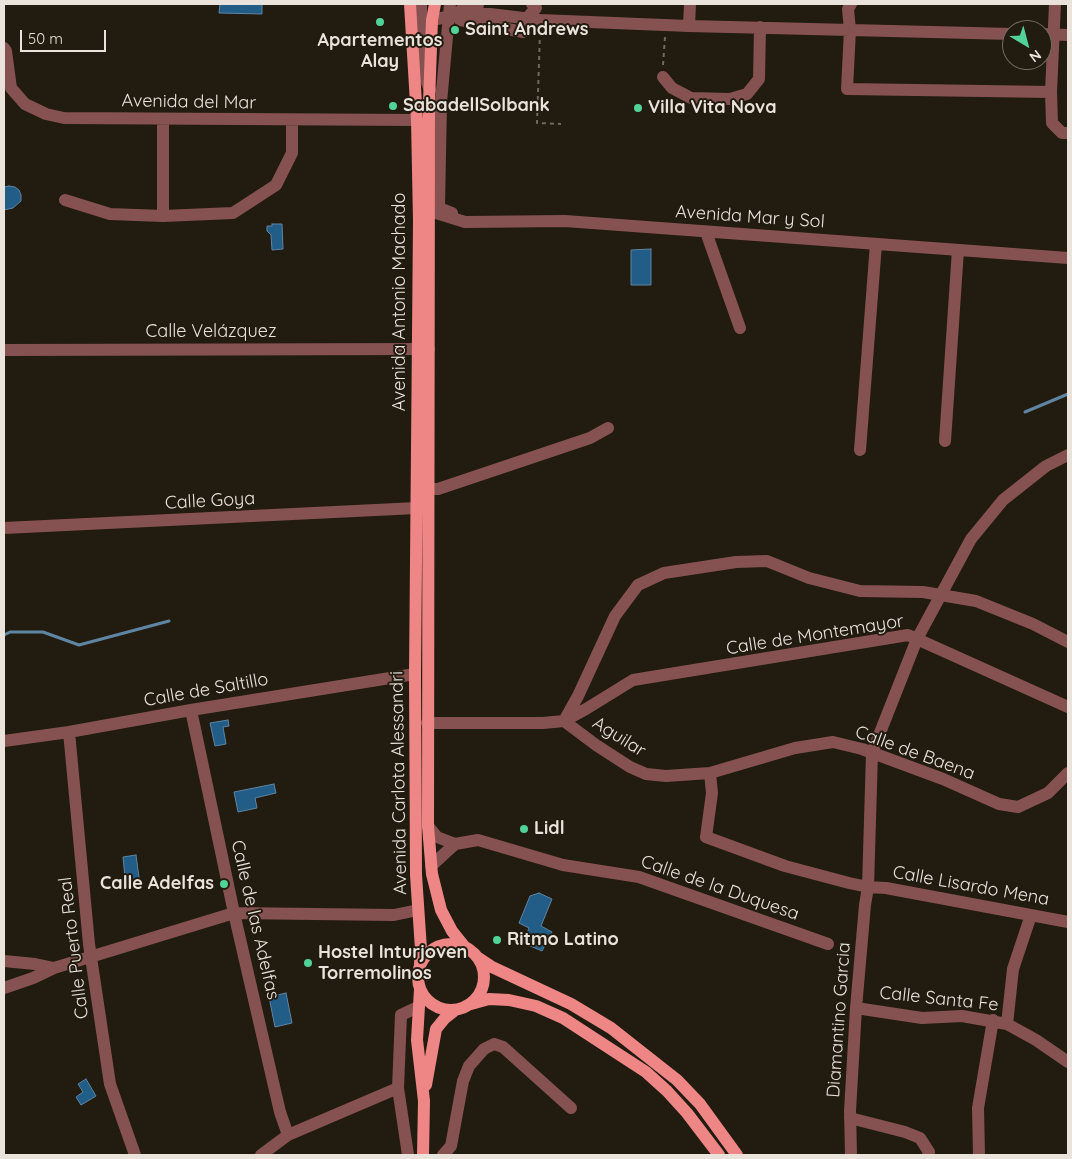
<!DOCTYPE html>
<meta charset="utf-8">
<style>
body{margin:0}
#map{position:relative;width:1072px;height:1159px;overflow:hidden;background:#221b10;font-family:Quicksand,sans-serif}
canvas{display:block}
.frame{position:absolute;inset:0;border:5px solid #e9e3dc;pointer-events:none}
.north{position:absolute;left:1002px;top:20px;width:50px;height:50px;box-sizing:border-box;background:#221b10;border:1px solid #726b62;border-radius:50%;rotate:143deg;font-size:14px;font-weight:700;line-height:20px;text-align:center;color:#e9e3dc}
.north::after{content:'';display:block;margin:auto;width:18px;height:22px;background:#51d398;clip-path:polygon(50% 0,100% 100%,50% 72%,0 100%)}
.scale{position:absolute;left:20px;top:30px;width:86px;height:22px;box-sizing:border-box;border:2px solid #e9e3dc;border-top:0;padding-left:6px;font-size:15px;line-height:18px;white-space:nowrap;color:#e9e3dc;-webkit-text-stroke:4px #221b10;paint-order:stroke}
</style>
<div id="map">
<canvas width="1072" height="1159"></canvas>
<div class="frame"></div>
<div class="north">N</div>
<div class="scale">50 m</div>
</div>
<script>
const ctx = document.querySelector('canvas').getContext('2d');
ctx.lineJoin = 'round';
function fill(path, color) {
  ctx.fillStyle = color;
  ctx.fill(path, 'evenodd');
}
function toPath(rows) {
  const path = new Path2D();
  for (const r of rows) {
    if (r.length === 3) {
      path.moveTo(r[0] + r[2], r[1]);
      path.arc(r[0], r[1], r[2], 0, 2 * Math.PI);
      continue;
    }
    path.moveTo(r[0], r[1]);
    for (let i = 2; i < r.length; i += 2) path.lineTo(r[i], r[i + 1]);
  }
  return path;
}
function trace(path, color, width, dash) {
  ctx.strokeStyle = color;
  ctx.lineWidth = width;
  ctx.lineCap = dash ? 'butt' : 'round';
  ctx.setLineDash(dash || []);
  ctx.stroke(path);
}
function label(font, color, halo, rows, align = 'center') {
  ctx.font = font + ' Quicksand,sans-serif';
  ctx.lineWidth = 4;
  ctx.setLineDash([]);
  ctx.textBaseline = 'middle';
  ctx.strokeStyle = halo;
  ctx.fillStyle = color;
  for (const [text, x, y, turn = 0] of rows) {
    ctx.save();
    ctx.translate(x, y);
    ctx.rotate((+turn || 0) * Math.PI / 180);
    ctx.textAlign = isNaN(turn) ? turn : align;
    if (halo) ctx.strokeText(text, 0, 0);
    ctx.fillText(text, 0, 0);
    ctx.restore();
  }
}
const water = toPath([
 [220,4,262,4,262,14,219,13,220,4],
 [9,186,15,187,19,190,21,195,21,201,13,208,4,210,4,187,9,186],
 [272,224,282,224,283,249,272,250,271,235,267,231,267,226,272,226,272,224],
 [651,249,651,285,631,285,631,250,651,249],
 [228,720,229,726,223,727,226,744,215,746,210,723,228,720],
 [274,784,276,793,255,798,257,808,238,812,234,792,274,784],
 [136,855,140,885,126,888,123,857,136,855],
 [539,893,552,899,541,926,552,932,542,951,523,943,529,928,519,923,530,896,539,893],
 [286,993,292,1023,275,1027,269,997,286,993],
 [86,1079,96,1096,81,1105,76,1097,83,1092,78,1084,86,1079]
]);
fill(water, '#225d88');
trace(water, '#5e85a1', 1);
trace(toPath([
 [1025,412,1068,394],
 [4,635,10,632,43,632,79,645,169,621]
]), '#5e85a1', 3);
trace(toPath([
 [540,32,537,123,561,124],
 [663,65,665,37]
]), '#6f695f', 2, [4, 4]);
trace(toPath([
 [421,4,421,50,423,73,430,90],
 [450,4,441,102,439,206,442,209,452,213],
 [478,4,477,10,461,10,460,20,523,32,527,18,536,8,532,4],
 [851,4,848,9,850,30,847,89,1051,92],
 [1055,4,1051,92,1052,123,1062,133,1068,133],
 [432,20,461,14,490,14,540,20,689,26,1012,34],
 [689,26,690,4],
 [1042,34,1068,35],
 [4,48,6,51,11,88,25,104,46,114,64,118,417,120],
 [663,77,672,88,691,98,730,99,747,94,759,79,760,27],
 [65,200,110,214,163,216,233,213,276,185,292,153,292,120],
 [163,216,163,119],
 [421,219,430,213,436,213,465,222,565,221,1068,258],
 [706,232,740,328],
 [4,350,429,349],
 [945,441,958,250],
 [860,450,876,244],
 [429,489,438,489,590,438,608,428],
 [4,528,417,508],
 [191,710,234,913,280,1112,288,1135],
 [564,721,578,696,615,616,638,585,664,573,736,562,767,561,809,578,860,591,923,592,976,601,1033,624,1068,642],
 [564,721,586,709,633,680,908,635,1068,707],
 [427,723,543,723,564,721,596,745,630,767,646,774,666,776,710,773,795,748,833,742,862,749,943,779,999,804,1018,807,1048,793,1068,773],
 [69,732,89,944,110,1084,135,1155],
 [4,741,69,732,191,710,415,674],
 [710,773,712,793,706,837,785,866,849,883,868,887,886,888,1068,922],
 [428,826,437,837,455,844],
 [431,866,455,844,478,840,563,865,639,877,828,944],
 [4,961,35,964,54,968],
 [4,988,33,978,54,968,234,913,394,915,418,910],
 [856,1008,922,1018,962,1016,1007,1024,1036,1040,1068,1062],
 [1007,1024,1013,969,1031,915],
 [850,1118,905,1132,920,1138,929,1152,928,1155],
 [261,1155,288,1135,398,1088],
 [408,1155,398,1088,401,1015,418,1007],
 [443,1155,451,1146,463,1081,469,1066,484,1049,494,1044,503,1047,571,1108],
 [851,1155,850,1111,856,1008,865,905,868,887,872,753,917,639,971,539,1003,500,1046,466,1068,455],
 [979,1155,978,1108,993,1020]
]), '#855251', 12);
trace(toPath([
 [410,4,417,120,419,221,415,674,416,875,421,949,420,964],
 [435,4,432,20,429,102,428,826,432,874,441,910,452,931,464,946],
 [451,977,33],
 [477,957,492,967,571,1004,611,1028,677,1080,700,1104,737,1155],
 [420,989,417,1040,424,1101,423,1155],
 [471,1004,489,999,509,1000,536,1006,563,1018,646,1072,667,1091,687,1113,719,1155],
 [426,1085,436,1029,445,1018,454,1011]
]), '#ef8686', 12);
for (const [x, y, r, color] of [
 [380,22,5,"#51d398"],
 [455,30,5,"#51d398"],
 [393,106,5,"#51d398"],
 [638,108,5,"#51d398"],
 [524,829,5,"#51d398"],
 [224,884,5,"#51d398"],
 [497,940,5,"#51d398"],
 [308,963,5,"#51d398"]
]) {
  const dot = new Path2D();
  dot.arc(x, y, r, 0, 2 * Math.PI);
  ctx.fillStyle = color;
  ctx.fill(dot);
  trace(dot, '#221b10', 2);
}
label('bold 18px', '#e9e3dc', '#221b10', [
 ["Saint Andrews",465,30],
 ["Apartementos",380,41,"center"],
 ["Alay",380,62,"center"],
 ["SabadellSolbank",403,106],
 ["Villa Vita Nova",648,108],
 ["Lidl",534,829],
 ["Calle Adelfas",214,884,"right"],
 ["Ritmo Latino",507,940],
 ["Hostel Inturjoven",318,953],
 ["Torremolinos",318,974]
], 'left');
label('18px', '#e9e3dc', '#221b10', [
 ["Avenida del Mar",189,102,1],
 ["Avenida Mar y Sol",750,217,4],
 ["Avenida Antonio Machado",400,302,-90],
 ["Calle Velázquez",211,332],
 ["Calle Goya",210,501,-3],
 ["Calle de Montemayor",815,635,-9],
 ["Calle de Saltillo",206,690,-10],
 ["Aguilar",619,737,32],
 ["Calle de Baena",915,753,20],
 ["Avenida Carlota Alessandri",399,783,-91],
 ["Calle Lisardo Mena",971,886,10],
 ["Calle de la Duquesa",720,888,19],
 ["Calle de las Adelfas",255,920,77],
 ["Calle Puerto Real",74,948,-97],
 ["Calle Santa Fe",939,999,6],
 ["Diamantino Garcia",839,1020,-86]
]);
</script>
